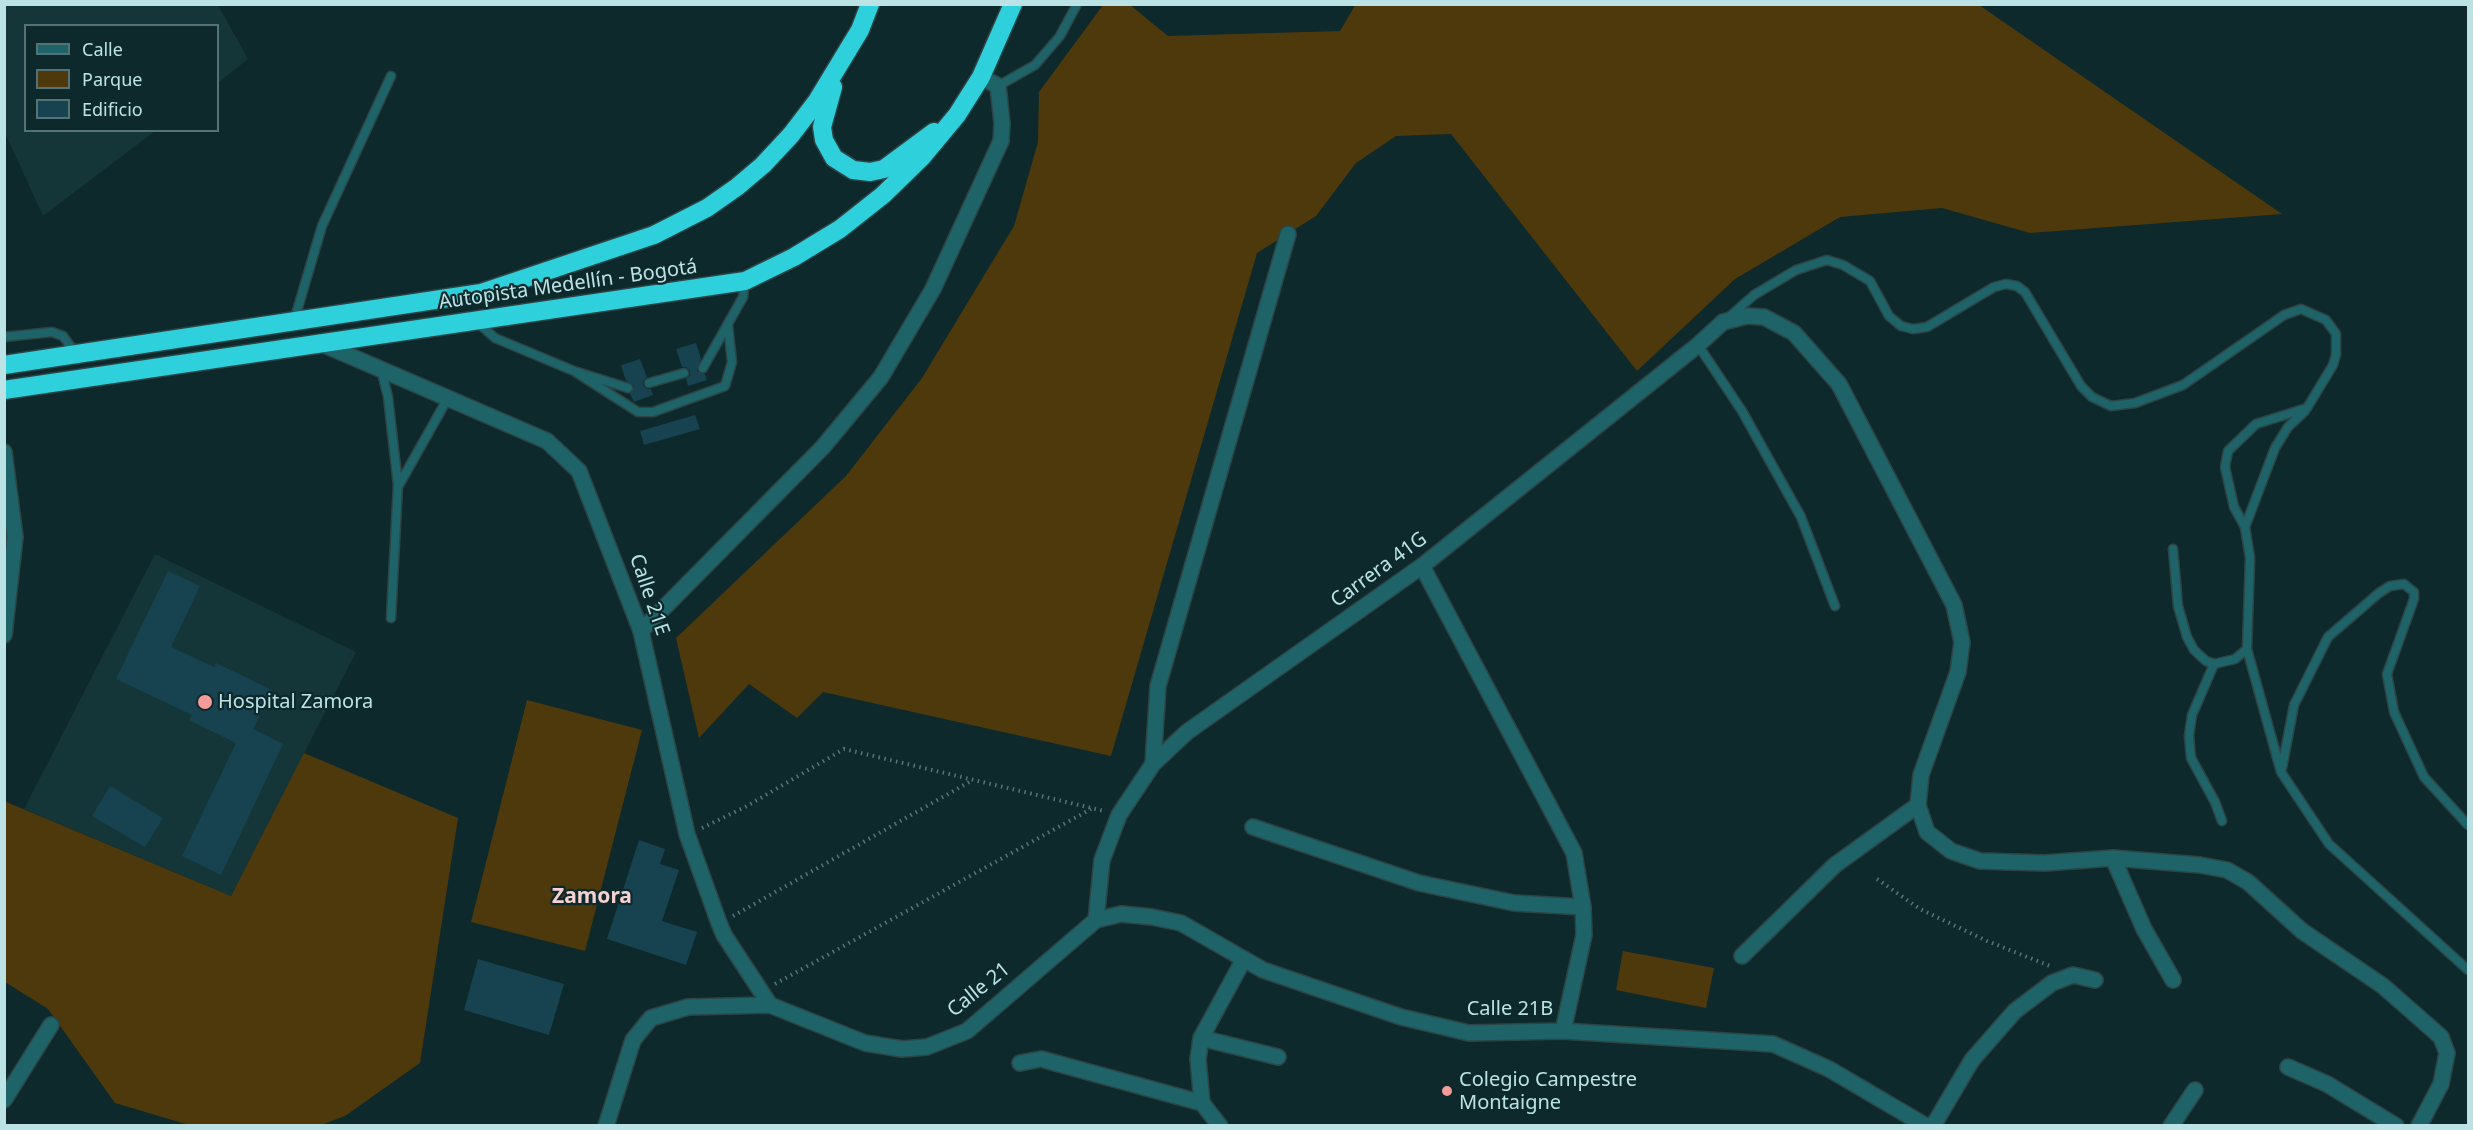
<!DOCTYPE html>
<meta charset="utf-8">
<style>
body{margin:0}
#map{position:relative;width:2473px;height:1130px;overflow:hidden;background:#0d292b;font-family:"Noto Sans",sans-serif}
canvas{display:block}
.frame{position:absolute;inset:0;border:6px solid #bbe3e6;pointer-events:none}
.legend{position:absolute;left:24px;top:24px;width:195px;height:108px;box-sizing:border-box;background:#0d292b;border:2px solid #537376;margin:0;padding:8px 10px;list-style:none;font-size:18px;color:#bbe3e6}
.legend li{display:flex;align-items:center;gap:12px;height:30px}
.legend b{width:30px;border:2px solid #537376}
</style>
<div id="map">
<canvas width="2473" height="1130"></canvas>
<div class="frame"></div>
<ul class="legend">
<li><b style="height:8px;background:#1d6368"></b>Calle</li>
<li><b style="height:16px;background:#4e390c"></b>Parque</li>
<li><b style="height:16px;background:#174250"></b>Edificio</li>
</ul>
</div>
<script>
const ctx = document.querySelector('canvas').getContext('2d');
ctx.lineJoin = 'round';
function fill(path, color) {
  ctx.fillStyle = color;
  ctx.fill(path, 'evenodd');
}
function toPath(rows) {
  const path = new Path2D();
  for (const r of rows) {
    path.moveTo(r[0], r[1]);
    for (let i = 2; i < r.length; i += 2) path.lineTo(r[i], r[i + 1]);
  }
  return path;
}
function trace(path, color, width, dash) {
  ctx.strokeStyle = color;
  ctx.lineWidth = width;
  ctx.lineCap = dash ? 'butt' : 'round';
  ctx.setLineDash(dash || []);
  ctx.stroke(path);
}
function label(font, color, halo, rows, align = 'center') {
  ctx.font = font + ' "Noto Sans",sans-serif';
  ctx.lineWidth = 4.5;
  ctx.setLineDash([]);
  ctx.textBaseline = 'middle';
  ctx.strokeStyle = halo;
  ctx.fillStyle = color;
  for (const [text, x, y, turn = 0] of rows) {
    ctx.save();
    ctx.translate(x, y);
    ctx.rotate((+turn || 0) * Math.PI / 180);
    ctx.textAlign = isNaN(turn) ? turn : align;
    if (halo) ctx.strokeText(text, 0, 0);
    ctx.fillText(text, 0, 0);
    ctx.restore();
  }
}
fill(toPath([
 [4,5,218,5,248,59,218,83,218,26,26,26,26,130,155,131,43,216,5,133],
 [155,554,356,652,231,896,24,809]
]), '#143638');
fill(toPath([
 [1356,4,1979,5,2282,214,2030,233,1942,208,1840,217,1735,279,1637,371,1451,134,1396,136,1356,163,1316,216,1257,253,1111,756,823,692,797,718,749,684,699,738,676,638,846,476,922,378,1014,226,1038,142,1039,92,1103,5,1130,5,1168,36,1340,31],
 [527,700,642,730,585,951,471,922],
 [304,753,458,818,420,1063,345,1116,321,1125,189,1125,115,1103,48,1009,5,982,4,801,231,896],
 [1623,951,1714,968,1706,1008,1616,990]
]), '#4e390c');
fill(toPath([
 [696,343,701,359,697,371,705,374,707,380,688,386,686,379,690,375,690,371,686,367,682,367,676,349],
 [640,359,647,377,643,381,643,385,647,389,651,389,653,395,634,402,630,394,634,386,626,381,621,365],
 [695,415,700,429,644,445,640,431],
 [168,571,200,586,171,647,214,667,216,663,272,690,253,729,283,744,221,875,182,856,236,743,189,720,192,715,116,679],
 [110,786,163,818,145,847,92,816],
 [639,840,665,849,660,864,679,870,662,921,697,932,686,965,607,939],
 [478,959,564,984,549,1035,464,1010]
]), '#174250');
const lane = toPath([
 [998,86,1035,65,1060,36,1077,4],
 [1728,318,1754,295,1796,270,1827,260,1843,265,1870,281,1889,316,1901,326,1913,329,1927,327,1994,287,2006,284,2017,286,2025,292,2081,386,2092,397,2111,406,2135,403,2183,385,2284,315,2301,309,2326,320,2336,334,2336,355,2333,365,2307,408,2256,424,2228,451,2225,467,2234,507,2245,527,2250,558,2247,649,2281,772,2329,844,2468,970],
 [294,321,322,226,391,76],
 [476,321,495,338,574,371,628,388],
 [4,337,52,332,63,336,76,354],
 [1698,345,1742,411,1801,517,1835,606],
 [703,368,743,297,745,281],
 [381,369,388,397,398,485,391,618],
 [574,371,638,412,653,412,725,386,732,362,728,325],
 [649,383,684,373],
 [399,485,448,398],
 [2245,527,2275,448,2288,427,2305,411],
 [2173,549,2178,606,2187,637,2194,650,2206,661,2214,664,2235,659,2247,649],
 [2214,664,2192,715,2189,736,2191,758,2215,802,2222,821],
 [2282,768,2294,705,2328,637,2379,593,2390,586,2404,584,2414,592,2414,599,2387,674,2394,712,2424,777,2468,825]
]);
const street = toPath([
 [320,343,547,441,579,471,641,631,687,834,719,923,724,935,770,1005],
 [4,452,15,537,4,635],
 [1422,566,1574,853,1583,907,1584,935,1563,1031],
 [641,631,823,447,881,377,933,289,1001,141,1002,123,998,86,981,77],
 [1153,764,1158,686,1288,234],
 [1253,827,1419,883,1514,903,1583,907],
 [2113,858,2144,929,2173,980],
 [1096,920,1102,860,1119,815,1153,764,1187,732,1422,566,1698,345,1723,322,1747,316,1764,317,1794,333,1839,384,1954,605,1962,642,1958,672,1921,775,1918,805,1927,832,1951,851,1980,861,2045,863,2113,858,2200,865,2227,870,2248,882,2302,931,2383,986,2441,1037,2447,1053,2441,1084,2419,1126],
 [1742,956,1835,865,1918,805],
 [1201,1038,1278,1057],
 [1020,1063,1041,1059,1202,1103],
 [2288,1067,2327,1084,2396,1126],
 [4,1100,51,1025],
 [606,1126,633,1040,651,1018,688,1007,770,1005,865,1043,902,1049,927,1047,967,1031,1096,920,1121,914,1152,917,1181,923,1263,970,1401,1017,1469,1033,1563,1031,1773,1044,1829,1069,1926,1126],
 [1220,1126,1202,1103,1198,1059,1201,1038,1244,959],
 [1933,1126,1972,1060,2015,1011,2052,983,2073,975,2095,980],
 [2171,1126,2195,1090]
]);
const highway = toPath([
 [833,87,822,127,824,140,834,158,853,170,870,172,884,169,934,132],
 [4,365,481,293,654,235,707,208,737,187,763,165,791,135,817,101,860,30,870,4],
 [4,390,745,281,794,257,840,229,883,195,922,157,957,115,981,77,1013,4]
]);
trace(lane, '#2d4446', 11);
trace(street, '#2d4446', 18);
trace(highway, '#2d4446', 21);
trace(toPath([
 [702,828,747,806,844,749,1104,811],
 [1877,879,1920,909,1987,941,2050,966],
 [733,916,971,781],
 [775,984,1091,809]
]), '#56777a', 4, [1.5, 4.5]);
trace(lane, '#1d6368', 8);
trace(street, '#1d6368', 15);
trace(highway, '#2ed1db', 18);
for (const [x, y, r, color] of [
 [205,702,8,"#f59b98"],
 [1447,1091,6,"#f59b98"]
]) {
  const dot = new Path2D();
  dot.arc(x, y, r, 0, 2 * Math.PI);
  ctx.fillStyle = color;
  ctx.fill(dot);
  trace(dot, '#0d292b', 2);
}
label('20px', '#bbe3e6', '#0d292b', [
 ["Autopista Medellín - Bogotá",568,285,-8],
 ["Carrera 41G",1379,570,-36],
 ["Calle 21E",649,595,71],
 ["Calle 21",979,990,-39],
 ["Calle 21B",1510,1009]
]);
label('20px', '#bbe3e6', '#0d292b', [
 ["Hospital Zamora",218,702],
 ["Colegio Campestre",1459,1080],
 ["Montaigne",1459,1103]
], 'left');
label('bold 21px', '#f5d1cf', '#0d292b', [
 ["Zamora",592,897]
]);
</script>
